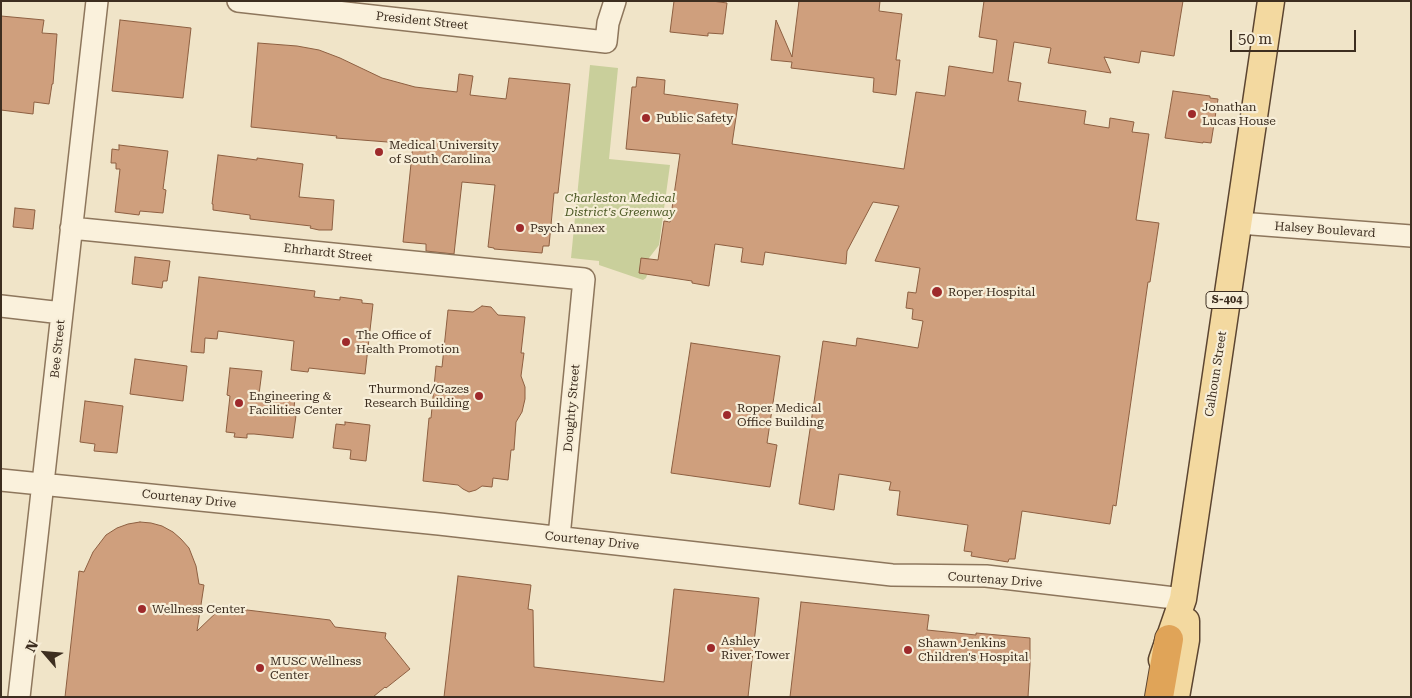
<!DOCTYPE html>
<style>
body{margin:0}
#map{position:relative;width:1412px;height:698px;overflow:hidden;background:#f0e4c8;font-family:"Roboto Serif",serif}
canvas{display:block}
.frame{position:absolute;inset:0;border:2px solid #3d2e20;pointer-events:none}
.north{position:absolute;left:20px;top:628px;width:50px;height:50px;-webkit-text-stroke:4px #f7eed8;paint-order:stroke;rotate:297deg;font-size:14px;font-weight:700;line-height:20px;text-align:center;color:#3d2e20}
.north::after{content:'';display:block;margin:auto;width:18px;height:22px;background:#3d2e20;clip-path:polygon(50% 0,100% 100%,50% 72%,0 100%)}
.scale{position:absolute;left:1230px;top:30px;width:126px;height:22px;box-sizing:border-box;border:2px solid #3d2e20;border-top:0;padding-left:6px;font-size:15px;line-height:18px;white-space:nowrap;color:#3d2e20;-webkit-text-stroke:4px #f7eed8;paint-order:stroke}
</style>
<div id="map">
<canvas width="1412" height="698"></canvas>
<div class="frame"></div>
<div class="north">N</div>
<div class="scale">50 m</div>
</div>
<script>
const ctx = document.querySelector('canvas').getContext('2d');
ctx.lineJoin = 'round';
function fill(path, color) {
  ctx.fillStyle = color;
  ctx.fill(path, 'evenodd');
}
function toPath(rows) {
  const path = new Path2D();
  for (const r of rows) {
    path.moveTo(r[0], r[1]);
    for (let i = 2; i < r.length; i += 2) path.lineTo(r[i], r[i + 1]);
  }
  return path;
}
function trace(path, color, width, dash) {
  ctx.strokeStyle = color;
  ctx.lineWidth = width;
  ctx.lineCap = dash ? 'butt' : 'round';
  ctx.setLineDash(dash || []);
  ctx.stroke(path);
}
function label(font, color, halo, rows, align = 'center') {
  ctx.font = font + ' "Roboto Serif",serif';
  ctx.lineWidth = 4.5;
  ctx.setLineDash([]);
  ctx.textBaseline = 'middle';
  ctx.strokeStyle = halo;
  ctx.fillStyle = color;
  for (const [text, x, y, turn = 0] of rows) {
    ctx.save();
    ctx.translate(x, y);
    ctx.rotate((+turn || 0) * Math.PI / 180);
    ctx.textAlign = isNaN(turn) ? turn : align;
    if (halo) ctx.strokeText(text, 0, 0);
    ctx.fillText(text, 0, 0);
    ctx.restore();
  }
}
fill(toPath([
 [590,65,618,68,609,159,670,165,659,245,649,258,647,275,646,278,643,280,599,265,599,261,571,258]
]), '#c9cf9b');
const building = toPath([
 [674,1,712,1,727,3,723,34,708,33,708,36,670,32,674,1],
 [799,1,880,1,879,11,902,14,896,60,900,60,896,95,873,92,874,78,791,68,792,62,771,60,776,20,792,57,799,1],
 [984,1,1183,1,1174,56,1141,51,1139,63,1104,57,1111,73,1048,63,1051,48,1014,42,1008,81,1021,83,1018,101,1086,111,1084,124,1109,128,1110,118,1134,122,1132,132,1149,134,1136,220,1159,223,1150,282,1148,282,1116,506,1113,505,1110,524,1022,511,1015,559,1009,559,1008,562,971,556,972,552,964,551,968,525,897,515,900,491,889,490,891,482,839,474,834,510,799,504,823,341,856,346,857,338,918,348,923,321,912,319,913,309,906,308,908,292,916,293,920,268,875,261,899,206,873,202,847,251,846,264,765,252,763,265,741,262,743,248,715,244,709,286,692,283,692,281,639,273,641,258,658,260,664,221,670,222,680,154,626,149,632,87,636,87,637,77,665,80,664,94,738,104,732,144,904,169,916,92,945,96,949,66,993,73,997,40,979,37,984,1],
 [1,16,44,20,42,33,57,34,53,84,52,84,49,104,34,102,33,114,1,110,1,16],
 [120,20,191,28,183,98,112,91,120,20],
 [258,43,297,46,319,50,340,58,382,78,415,87,457,92,459,74,473,76,470,95,506,99,509,78,570,84,558,193,554,193,549,246,543,246,542,253,494,249,494,248,488,247,495,185,462,182,454,254,426,251,426,244,403,242,413,144,336,138,337,136,251,127,258,43],
 [1173,91,1210,96,1210,98,1218,99,1211,143,1203,142,1203,143,1165,138,1173,91],
 [119,145,168,151,163,189,166,190,163,213,140,211,139,215,115,212,120,169,116,169,116,163,111,163,112,149,119,150,119,145],
 [218,155,257,160,257,158,303,164,299,197,334,200,332,230,319,230,310,228,311,226,250,219,250,215,213,210,213,204,212,204,218,155],
 [15,208,35,210,33,229,13,227,15,208],
 [135,257,170,261,167,281,163,281,162,288,132,284,135,257],
 [199,277,315,291,314,297,340,300,340,297,362,300,362,303,373,304,365,374,309,368,308,372,291,370,294,341,218,331,217,339,205,338,204,353,191,352,199,277],
 [482,306,491,307,498,315,525,317,521,353,524,353,521,376,525,387,525,399,522,412,516,422,514,450,511,450,508,480,493,478,492,487,482,486,476,490,469,492,463,489,458,485,423,481,429,418,431,418,436,366,442,367,448,310,473,312,482,306],
 [691,343,780,356,767,443,777,445,770,487,671,473,691,343],
 [135,359,187,366,183,401,130,394,135,359],
 [230,368,262,371,259,394,295,398,294,408,297,408,293,438,254,434,247,434,247,438,234,437,235,433,226,432,230,396,227,395,230,368],
 [85,401,123,406,117,453,94,451,95,444,80,442,85,401],
 [345,422,370,425,366,461,350,459,351,450,333,448,336,424,345,425,345,422],
 [140,522,151,523,162,526,173,532,181,539,189,548,196,566,199,584,204,585,197,631,222,607,330,620,335,627,386,633,385,638,410,669,386,688,385,687,373,697,65,697,79,571,84,572,93,552,106,535,117,528,128,524,140,522],
 [458,576,531,585,528,609,533,610,534,667,664,682,674,589,759,598,748,697,444,697,458,576],
 [801,602,929,615,927,630,976,635,976,633,1030,638,1030,665,1028,697,790,697,801,602]
]);
fill(building, '#cf9f7d');
trace(building, '#8d5f41', 1);
const minor = toPath([
 [238,1,606,42,608,23,615,1],
 [1239,223,1411,236],
 [71,228,584,279,559,537],
 [1,306,62,313],
 [1,480,439,524,892,575,986,576,1183,599],
 [19,697,97,1]
]);
const major = toPath([
 [1162,660,1183,599,1271,1],
 [1176,697,1186,640,1186,621]
]);
const highway = toPath([
 [1159,697,1169,639]
]);
trace(minor, '#8d765c', 24);
trace(major, '#5b4430', 29);
trace(highway, '#5b4430', 30);
trace(minor, '#faf1dc', 21);
trace(major, '#f3d9a0', 26);
trace(highway, '#e0a458', 28);
for (const [x, y, r, color] of [
 [1192,114,5,"#9e2a2b"],
 [646,118,5,"#9e2a2b"],
 [379,152,5,"#9e2a2b"],
 [520,228,5,"#9e2a2b"],
 [937,292,6,"#9e2a2b"],
 [346,342,5,"#9e2a2b"],
 [479,396,5,"#9e2a2b"],
 [239,403,5,"#9e2a2b"],
 [727,415,5,"#9e2a2b"],
 [142,609,5,"#9e2a2b"],
 [711,648,5,"#9e2a2b"],
 [908,650,5,"#9e2a2b"],
 [260,668,5,"#9e2a2b"]
]) {
  const dot = new Path2D();
  dot.arc(x, y, r, 0, 2 * Math.PI);
  ctx.fillStyle = color;
  ctx.fill(dot);
  trace(dot, '#f7eed8', 2);
}
for (const [x, y, w] of [
 [1227,300,42]
]) {
  const box = new Path2D();
  box.roundRect(x - w / 2, y - 8.5, w, 17, 4);
  ctx.fillStyle = '#f7eed8';
  ctx.fill(box);
  trace(box, '#3d2e20', 1);
}
label('bold 11px', '#3d2e20', null, [
 ["S-404",1227,300]
]);
label('12px', '#3d2e20', '#f7eed8', [
 ["President Street",422,21,6],
 ["Halsey Boulevard",1325,230,4],
 ["Ehrhardt Street",328,253,6],
 ["Bee Street",58,349,-84],
 ["Calhoun Street",1216,374,-81],
 ["Doughty Street",572,408,-85],
 ["Courtenay Drive",189,499,6],
 ["Courtenay Drive",592,541,6],
 ["Courtenay Drive",995,580,4]
]);
label('12px', '#3d2e20', '#f7eed8', [
 ["Jonathan",1202,107],
 ["Lucas House",1202,121],
 ["Public Safety",656,118],
 ["Medical University",389,145],
 ["of South Carolina",389,159],
 ["Psych Annex",530,228],
 ["Roper Hospital",948,292],
 ["The Office of",356,335],
 ["Health Promotion",356,349],
 ["Thurmond/Gazes",469,389,"right"],
 ["Research Building",469,403,"right"],
 ["Engineering &",249,396],
 ["Facilities Center",249,410],
 ["Roper Medical",737,408],
 ["Office Building",737,422],
 ["Wellness Center",152,609],
 ["Ashley",721,641],
 ["River Tower",721,655],
 ["Shawn Jenkins",918,643],
 ["Children's Hospital",918,657],
 ["MUSC Wellness",270,661],
 ["Center",270,675]
], 'left');
label('italic 12px', '#4d5a26', '#f7eed8', [
 ["Charleston Medical",620,198],
 ["District's Greenway",620,212]
]);
</script>
